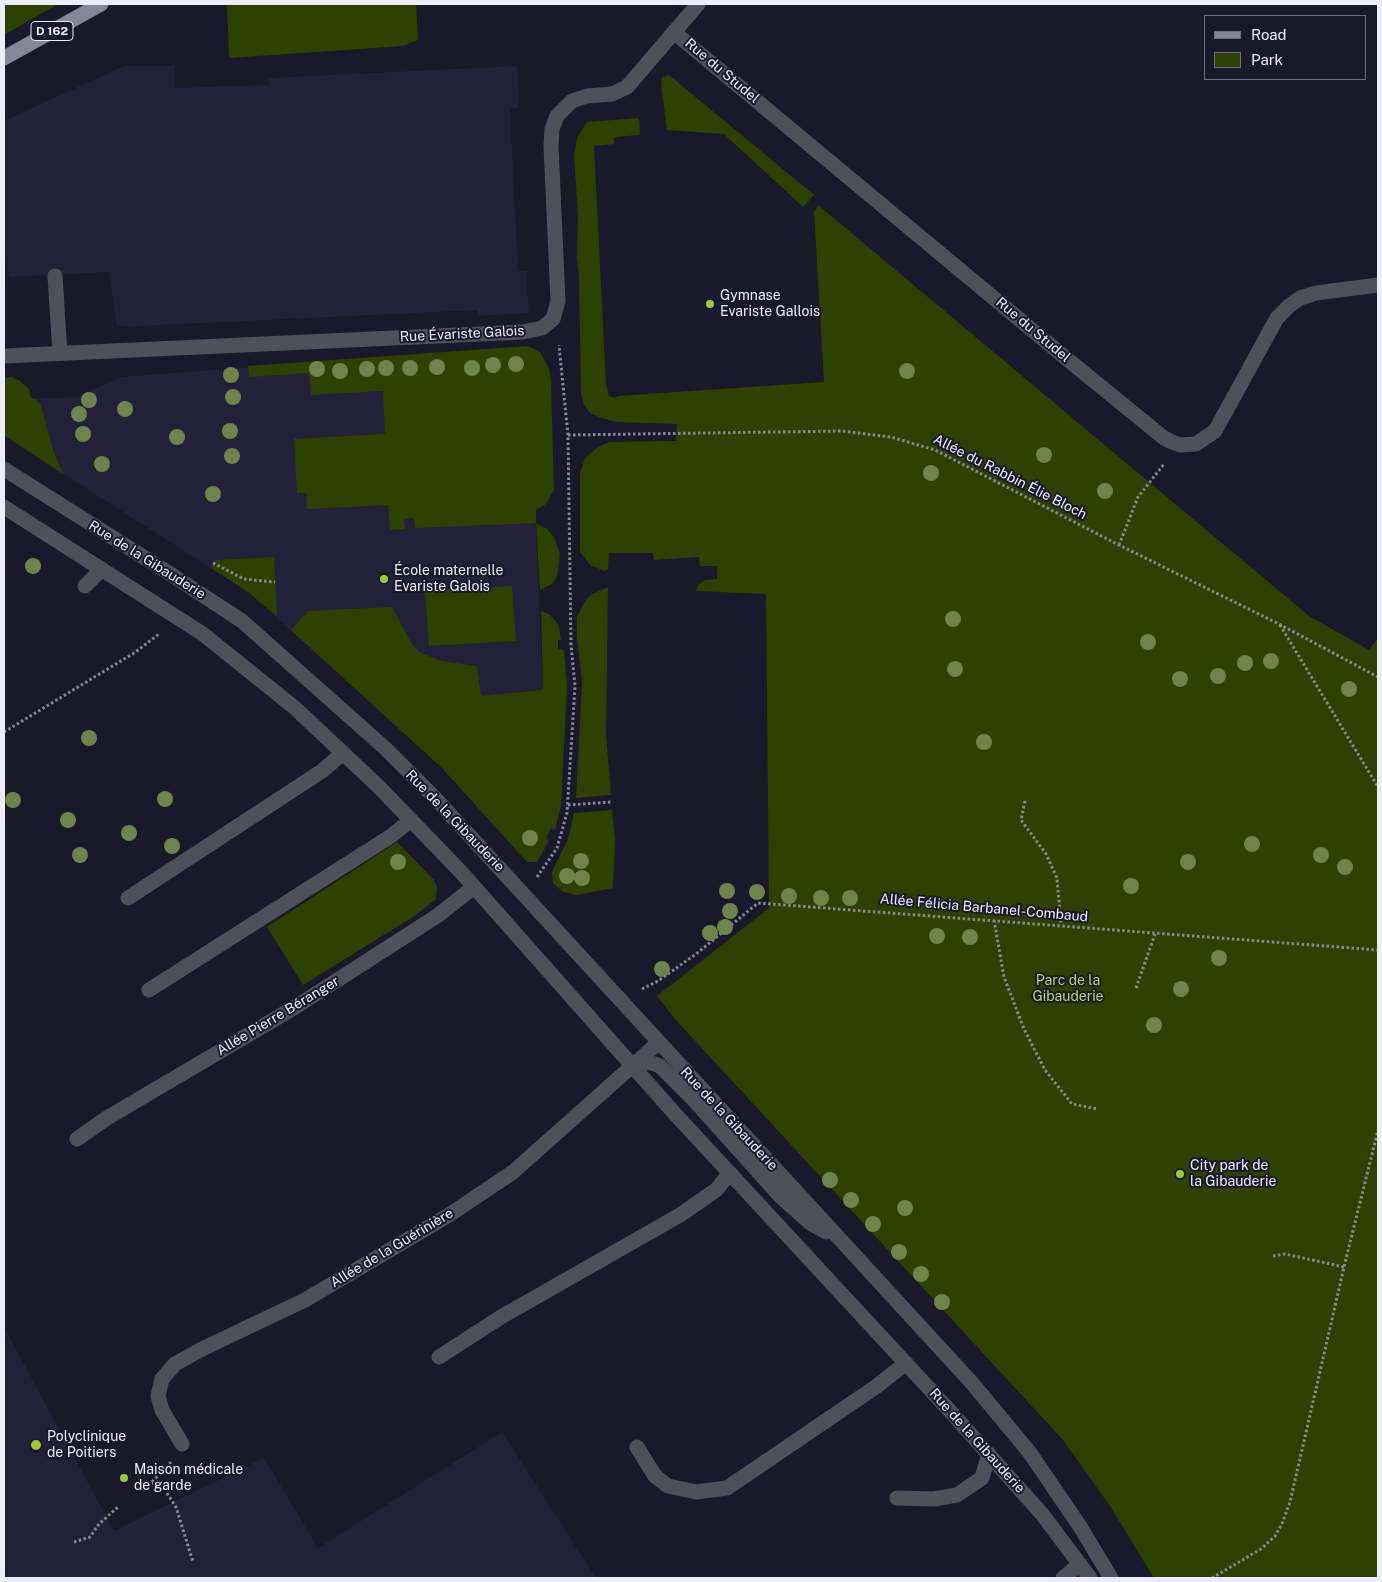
<!DOCTYPE html>
<meta charset="utf-8">
<style>
body{margin:0}
#map{position:relative;width:1382px;height:1582px;overflow:hidden;background:#1a182b;font-family:"Public Sans",sans-serif}
canvas{display:block}
.frame{position:absolute;inset:0;border:5px solid #edecfa;pointer-events:none}
.legend{position:absolute;left:1204px;top:15px;width:162px;height:65px;box-sizing:border-box;background:#1a182b;border:1px solid #6e6d7e;margin:0;padding:6px 9px;list-style:none;font-size:15px;color:#edecfa}
.legend li{display:flex;align-items:center;gap:10px;height:25px}
.legend b{width:25px;border:1px solid #6e6d7e}
</style>
<div id="map">
<canvas width="1382" height="1582"></canvas>
<div class="frame"></div>
<ul class="legend">
<li><b style="height:6px;background:#86859a"></b>Road</li>
<li><b style="height:14px;background:#2e4100"></b>Park</li>
</ul>
</div>
<script>
const ctx = document.querySelector('canvas').getContext('2d');
ctx.lineJoin = 'round';
function fill(path, color) {
  ctx.fillStyle = color;
  ctx.fill(path, 'evenodd');
}
function toPath(rows) {
  const path = new Path2D();
  for (const r of rows) {
    path.moveTo(r[0], r[1]);
    for (let i = 2; i < r.length; i += 2) path.lineTo(r[i], r[i + 1]);
  }
  return path;
}
function trace(path, color, width, dash) {
  ctx.strokeStyle = color;
  ctx.lineWidth = width;
  ctx.lineCap = dash ? 'butt' : 'round';
  ctx.setLineDash(dash || []);
  ctx.stroke(path);
}
function label(font, color, halo, rows, align = 'center') {
  ctx.font = font + ' "Public Sans",sans-serif';
  ctx.lineWidth = 4;
  ctx.setLineDash([]);
  ctx.textBaseline = 'middle';
  ctx.strokeStyle = halo;
  ctx.fillStyle = color;
  for (const [text, x, y, turn = 0] of rows) {
    ctx.save();
    ctx.translate(x, y);
    ctx.rotate((+turn || 0) * Math.PI / 180);
    ctx.textAlign = isNaN(turn) ? turn : align;
    if (halo) ctx.strokeText(text, 0, 0);
    ctx.fillText(text, 0, 0);
    ctx.restore();
  }
}
fill(toPath([
 [124,66,174,66,175,88,269,85,269,78,517,66,519,108,510,109,518,271,526,271,529,313,478,316,478,310,117,327,109,272,9,277,4,232,4,121],
 [528,346,543,690,486,816,442,768,248,592,6,437,31,399,77,397,121,377],
 [4,1327,114,1531,264,1458,318,1548,502,1432,596,1578,4,1578]
]), '#23203a');
fill(toPath([
 [4,4,58,4,4,35],
 [227,4,416,4,418,40,403,46,229,58],
 [669,75,814,195,803,207,724,134,667,130,661,84,662,77],
 [639,118,640,135,614,137,614,144,594,146,606,385,609,396,615,398,618,396,824,382,814,212,818,205,1309,616,1369,650,1378,638,1378,1578,1154,1578,1110,1506,1063,1440,675,1019,657,996,769,908,766,594,696,591,698,585,705,580,717,579,717,566,700,566,699,557,654,560,653,553,609,553,608,569,605,571,590,565,580,552,580,473,585,458,597,448,609,442,676,441,677,424,616,422,602,418,590,413,584,405,581,394,579,277,577,257,578,215,574,156,577,138,587,122],
 [528,346,540,352,549,368,551,382,554,490,546,504,536,510,536,523,547,529,554,537,560,554,557,577,552,584,540,590,536,523,415,528,414,518,404,519,405,529,390,530,388,505,307,509,306,493,297,493,294,439,385,434,383,391,311,395,309,373,249,377,248,366],
 [11,377,19,380,29,389,31,398,36,399,41,405,53,450,64,475,4,435,4,378],
 [274,557,277,616,248,592,211,568,215,560],
 [512,586,516,641,429,646,425,591],
 [608,587,606,734,611,795,576,798,582,683,577,637,577,617,585,601,592,594],
 [392,607,412,644,419,652,441,661,477,666,481,696,543,690,541,611,549,614,558,624,561,640,558,640,558,649,564,650,567,686,561,806,555,830,551,828,546,838,549,841,537,862,527,862,442,768,291,630,308,611],
 [612,810,615,841,613,888,577,895,563,892,553,883,552,872,568,839,574,813],
 [397,842,434,880,437,887,436,899,413,917,303,985,267,927]
]), '#2e4100');
trace(toPath([
 [568,435,842,431,891,437,935,450,1119,545,1279,624,1378,677],
 [1119,545,1138,497,1164,464],
 [213,563,244,579,275,582],
 [1280,625,1378,787],
 [4,732,134,653,159,634],
 [1025,801,1021,820,1046,854,1057,878,1061,925],
 [568,805,611,802],
 [537,877,557,848,567,813,575,686,571,645,568,435,559,345],
 [994,920,1004,977,1024,1029,1045,1070,1072,1104,1097,1109],
 [1136,988,1155,934],
 [642,989,658,981,696,954,758,903,1378,950],
 [1273,1256,1285,1254,1344,1267],
 [171,1462,151,1483,161,1484,176,1507,193,1562],
 [74,1542,90,1537,99,1524,118,1507],
 [1212,1578,1261,1549,1275,1536,1282,1524,1290,1502,1344,1267,1378,1130]
]), '#898898', 3, [2.5, 2.5]);
trace(toPath([
 [675,33,1067,359,1164,438,1172,442,1180,445,1196,444,1215,431,1277,318,1289,306,1300,298,1316,293,1378,285],
 [55,276,60,353],
 [4,356,523,332,542,328,553,319,558,301,551,146,552,129,557,116,572,101,587,96,612,94,627,87,698,4],
 [4,469,172,575,242,621,386,749,435,798,972,1383,1030,1453,1081,1528,1111,1578],
 [4,507,203,634,295,708,379,787,461,872,675,1114,950,1411,1042,1514,1090,1578],
 [85,586,102,569],
 [128,898,322,771,343,753],
 [149,990,391,836,411,820],
 [633,1066,649,1062,660,1066,693,1099,781,1197,810,1223,826,1232],
 [77,1139,107,1118,297,1006,437,916,474,887],
 [439,1357,501,1317,680,1215,716,1190,730,1173],
 [182,1444,162,1410,158,1396,162,1379,175,1364,200,1350,305,1300,449,1215,513,1172,658,1043],
 [637,1447,655,1476,668,1486,696,1492,727,1488,877,1386,906,1363],
 [897,1498,934,1499,957,1495,982,1478,989,1454],
 [1063,1578,1080,1564]
]), '#50505a', 15);
trace(toPath([
 [4,58,101,4]
]), '#86859a', 15);
ctx.fillStyle = '#6e844a';
for (const [x, y] of [
 [516,364],
 [493,365],
 [437,367],
 [386,368],
 [410,368],
 [472,368],
 [317,369],
 [367,369],
 [340,371],
 [907,371],
 [231,375],
 [233,397],
 [89,400],
 [125,409],
 [79,414],
 [230,431],
 [83,434],
 [177,437],
 [1044,455],
 [232,456],
 [102,464],
 [931,473],
 [1105,491],
 [213,494],
 [33,566],
 [953,619],
 [1148,642],
 [1271,661],
 [1245,663],
 [955,669],
 [1218,676],
 [1180,679],
 [1349,689],
 [89,738],
 [984,742],
 [165,799],
 [13,800],
 [68,820],
 [129,833],
 [530,838],
 [1252,844],
 [172,846],
 [80,855],
 [1321,855],
 [581,861],
 [398,862],
 [1188,862],
 [1345,867],
 [567,876],
 [582,878],
 [1131,886],
 [727,891],
 [757,892],
 [789,896],
 [821,898],
 [850,898],
 [730,911],
 [725,927],
 [710,933],
 [937,936],
 [970,937],
 [1219,958],
 [662,969],
 [1181,989],
 [1154,1025],
 [830,1180],
 [851,1200],
 [905,1208],
 [873,1224],
 [899,1252],
 [921,1274],
 [942,1302]
]) {
  ctx.beginPath();
  ctx.arc(x, y, 8, 0, 2 * Math.PI);
  ctx.fill();
}
for (const [x, y, r, color] of [
 [710,304,5,"#9bcb33"],
 [384,579,5,"#9bcb33"],
 [1180,1174,5,"#9bcb33"],
 [36,1445,6,"#9bcb33"],
 [124,1478,5,"#9bcb33"]
]) {
  const dot = new Path2D();
  dot.arc(x, y, r, 0, 2 * Math.PI);
  ctx.fillStyle = color;
  ctx.fill(dot);
  trace(dot, '#1a182b', 2);
}
for (const [x, y, w] of [
 [52,31,42]
]) {
  const box = new Path2D();
  box.roundRect(x - w / 2, y - 9.5, w, 19, 4);
  ctx.fillStyle = '#1a182b';
  ctx.fill(box);
  trace(box, '#edecfa', 1);
}
label('bold 12px', '#edecfa', null, [
 ["D 162",52,31]
]);
label('14px', '#edecfa', '#1a182b', [
 ["Rue du Studel",722,71,40],
 ["Rue du Studel",1033,330,40],
 ["Rue Évariste Galois",462,334,-3],
 ["Allée du Rabbin Élie Bloch",1010,477,27],
 ["Rue de la Gibauderie",147,560,32],
 ["Rue de la Gibauderie",455,821,46],
 ["Allée Félicia Barbanel-Combaud",984,908,5],
 ["Allée Pierre Béranger",278,1016,-31],
 ["Rue de la Gibauderie",729,1119,47],
 ["Allée de la Guérinière",392,1248,-31],
 ["Rue de la Gibauderie",977,1441,48]
]);
label('14px', '#edecfa', '#1a182b', [
 ["Gymnase",720,296],
 ["Evariste Gallois",720,312],
 ["École maternelle",394,571],
 ["Evariste Galois",394,587],
 ["City park de",1190,1166],
 ["la Gibauderie",1190,1182],
 ["Polyclinique",47,1437],
 ["de Poitiers",47,1453],
 ["Maison médicale",134,1470],
 ["de garde",134,1486]
], 'left');
label('14px', '#b2dd63', '#1a182b', [
 ["Parc de la",1068,981],
 ["Gibauderie",1068,997]
]);
</script>
